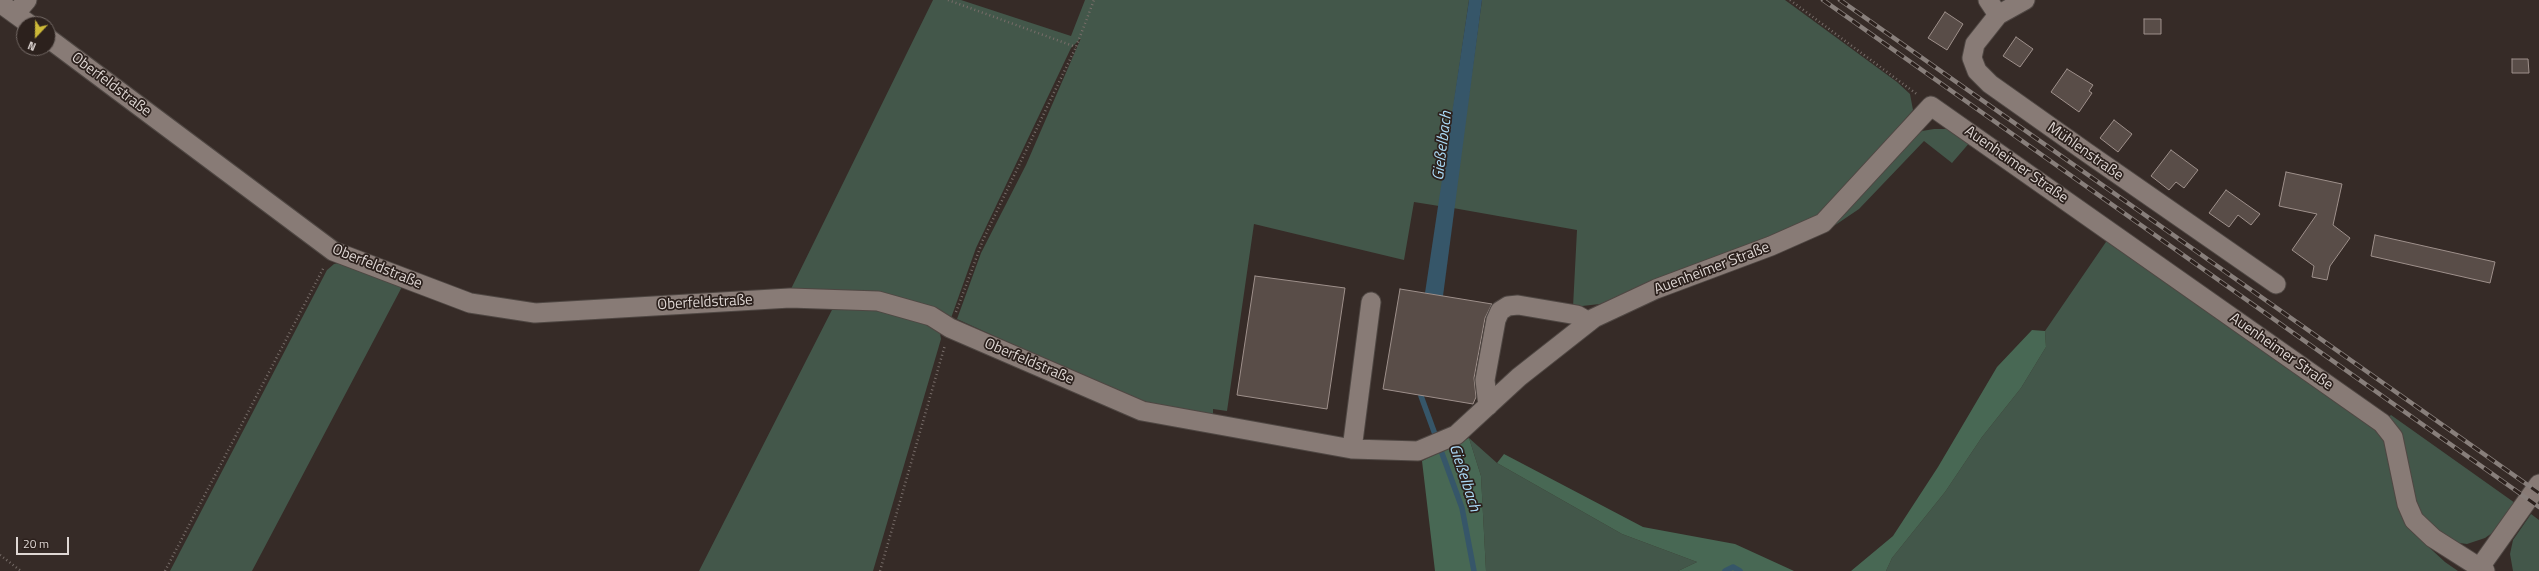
<!DOCTYPE html>
<meta charset="utf-8">
<style>
body{margin:0}
#map{position:relative;width:2539px;height:571px;overflow:hidden;background:#362b27;font-family:"Titillium Web",sans-serif}
canvas{display:block}
.north{position:absolute;left:16px;top:16px;width:40px;height:40px;box-sizing:border-box;background:#2c211d;border:1px solid #746a66;border-radius:50%;rotate:202deg;font-size:11px;font-weight:700;line-height:16px;text-align:center;color:#dfd7d4}
.north::after{content:'';display:block;margin:auto;width:14px;height:18px;background:#cdb938;clip-path:polygon(50% 0,100% 100%,50% 72%,0 100%)}
.scale{position:absolute;left:16px;top:537px;width:53px;height:18px;box-sizing:border-box;border:2px solid #dfd7d4;border-top:0;padding-left:5px;font-size:12px;line-height:14px;white-space:nowrap;color:#dfd7d4;-webkit-text-stroke:3px #2c211d;paint-order:stroke}
</style>
<div id="map">
<canvas width="2539" height="571"></canvas>
<div class="north">N</div>
<div class="scale">20 m</div>
</div>
<script>
const ctx = document.querySelector('canvas').getContext('2d');
ctx.lineJoin = 'round';
function fill(path, color) {
  ctx.fillStyle = color;
  ctx.fill(path, 'evenodd');
}
function toPath(rows) {
  const path = new Path2D();
  for (const r of rows) {
    path.moveTo(r[0], r[1]);
    for (let i = 2; i < r.length; i += 2) path.lineTo(r[i], r[i + 1]);
  }
  return path;
}
function trace(path, color, width, dash) {
  ctx.strokeStyle = color;
  ctx.lineWidth = width;
  ctx.lineCap = dash ? 'butt' : 'round';
  ctx.setLineDash(dash || []);
  ctx.stroke(path);
}
function label(font, color, halo, rows, align = 'center') {
  ctx.font = font + ' "Titillium Web",sans-serif';
  ctx.lineWidth = 3.5;
  ctx.setLineDash([]);
  ctx.textBaseline = 'middle';
  ctx.strokeStyle = halo;
  ctx.fillStyle = color;
  for (const [text, x, y, turn = 0] of rows) {
    ctx.save();
    ctx.translate(x, y);
    ctx.rotate((+turn || 0) * Math.PI / 180);
    ctx.textAlign = isNaN(turn) ? turn : align;
    if (halo) ctx.strokeText(text, 0, 0);
    ctx.fillText(text, 0, 0);
    ctx.restore();
  }
}
fill(toPath([
 [933,0,961,0,1071,36,1085,0,1469,0,1439,206,1414,202,1404,260,1254,224,1227,411,1213,409,1213,419,1150,407,957,319,981,253,1026,165,1081,38,1071,48,976,248,951,318,789,293],
 [1482,0,1785,0,1897,82,1910,94,1913,110,1825,212,1761,245,1600,304,1573,307,1577,230,1453,208],
 [1934,129,1949,129,1971,141,1952,163,1924,141,1859,209,1825,232,1914,136,1922,131],
 [2108,239,2368,420,2384,436,2398,504,2407,527,2445,562,2458,571,1886,571,1892,558,1945,492,1982,437,2021,388,2046,347,2045,331],
 [342,262,404,283,252,571,170,571,327,270,334,264],
 [836,302,876,306,939,328,941,339,873,571,699,571],
 [2391,415,2515,503,2492,533,2485,538,2467,544,2452,542,2423,521,2385,420],
 [1469,438,1497,463,1622,534,1697,562,1678,571,1486,571,1481,476],
 [2531,514,2539,520,2539,571,2513,571,2510,554,2513,540]
]), '#43574a');
fill(toPath([
 [2032,330,2045,331,2046,347,2021,388,1982,437,1945,492,1892,558,1886,571,1851,571,1893,536,1938,467,1997,367],
 [1469,438,1481,476,1486,571,1435,571,1422,461],
 [1504,454,1643,527,1735,544,1794,571,1678,571,1697,562,1622,534,1497,463]
]), '#486854');
fill(toPath([
 [1469,0,1482,0,1443,296,1425,293]
]), '#365669');
trace(toPath([
 [1421,396,1462,508,1474,571],
 [1725,571,1733,567,1740,571]
]), '#365669', 5.5);
const building = toPath([
 [1945,12,1963,24,1947,50,1928,38,1945,12],
 [2144,19,2161,19,2161,34,2144,34,2144,19],
 [2016,37,2033,49,2020,67,2003,56,2016,37],
 [2512,59,2528,59,2529,73,2512,73,2512,59],
 [2067,69,2093,85,2089,91,2092,93,2079,112,2051,92,2067,69],
 [2114,120,2132,134,2118,152,2100,138,2114,120],
 [2171,150,2198,170,2184,188,2176,182,2169,190,2151,176,2171,150],
 [2286,172,2342,184,2333,225,2350,238,2330,266,2327,280,2312,277,2314,266,2292,250,2317,214,2279,206,2286,172],
 [2226,190,2260,214,2251,225,2238,215,2229,227,2209,213,2226,190],
 [2375,235,2495,262,2490,283,2371,256,2375,235],
 [1255,276,1345,288,1327,409,1237,395,1255,276],
 [1400,289,1492,304,1485,318,1474,378,1476,397,1473,404,1383,389,1400,289]
]);
fill(building, '#594d48');
trace(building, '#9e908b', 1);
const minor = toPath([
 [1988,0,1998,15],
 [2025,0,1998,15,1975,44,1972,58,1977,71,1990,84,2086,152,2276,284],
 [0,3,29,24],
 [15,14,27,0],
 [48,38,333,251,470,303,535,313,790,298,878,301,931,316,950,328,1142,411,1352,449,1418,451,1456,435,1519,377,1594,318,1656,289,1771,246,1823,223,1931,106,2382,423,2393,437,2407,504,2414,520,2433,538,2485,571],
 [1488,406,1485,380,1496,320,1500,311,1508,306,1518,305,1577,315,1589,322],
 [1352,449,1371,302],
 [2480,567,2539,484]
]);
trace(minor, '#4f4743', 21);
trace(toPath([
 [948,0,1076,47],
 [1790,0,1918,95],
 [956,312,983,240,1076,47,1094,0],
 [0,555,21,571],
 [165,571,324,267],
 [880,571,945,345]
]), '#776d69', 2.5, [1, 3]);
trace(minor, '#887b76', 19);
const rail = toPath([
 [1823,0,2539,507],
 [1840,0,2539,493]
]);
trace(rail, '#887f7b', 4.5);
trace(rail, '#2c211d', 3, [9]);
label('15px', '#dfd7d4', '#2c211d', [
 ["Oberfeldstraße",111,85,37],
 ["Mühlenstraße",2085,152,35],
 ["Auenheimer Straße",2016,165,35],
 ["Oberfeldstraße",377,267,22],
 ["Auenheimer Straße",1712,269,-21],
 ["Oberfeldstraße",705,303,-3],
 ["Auenheimer Straße",2281,352,35],
 ["Oberfeldstraße",1029,362,23]
]);
label('italic 16px', '#abdaf7', '#2c211d', [
 ["Gießelbach",1443,146,-83],
 ["Gießelbach",1464,478,72]
]);
</script>
